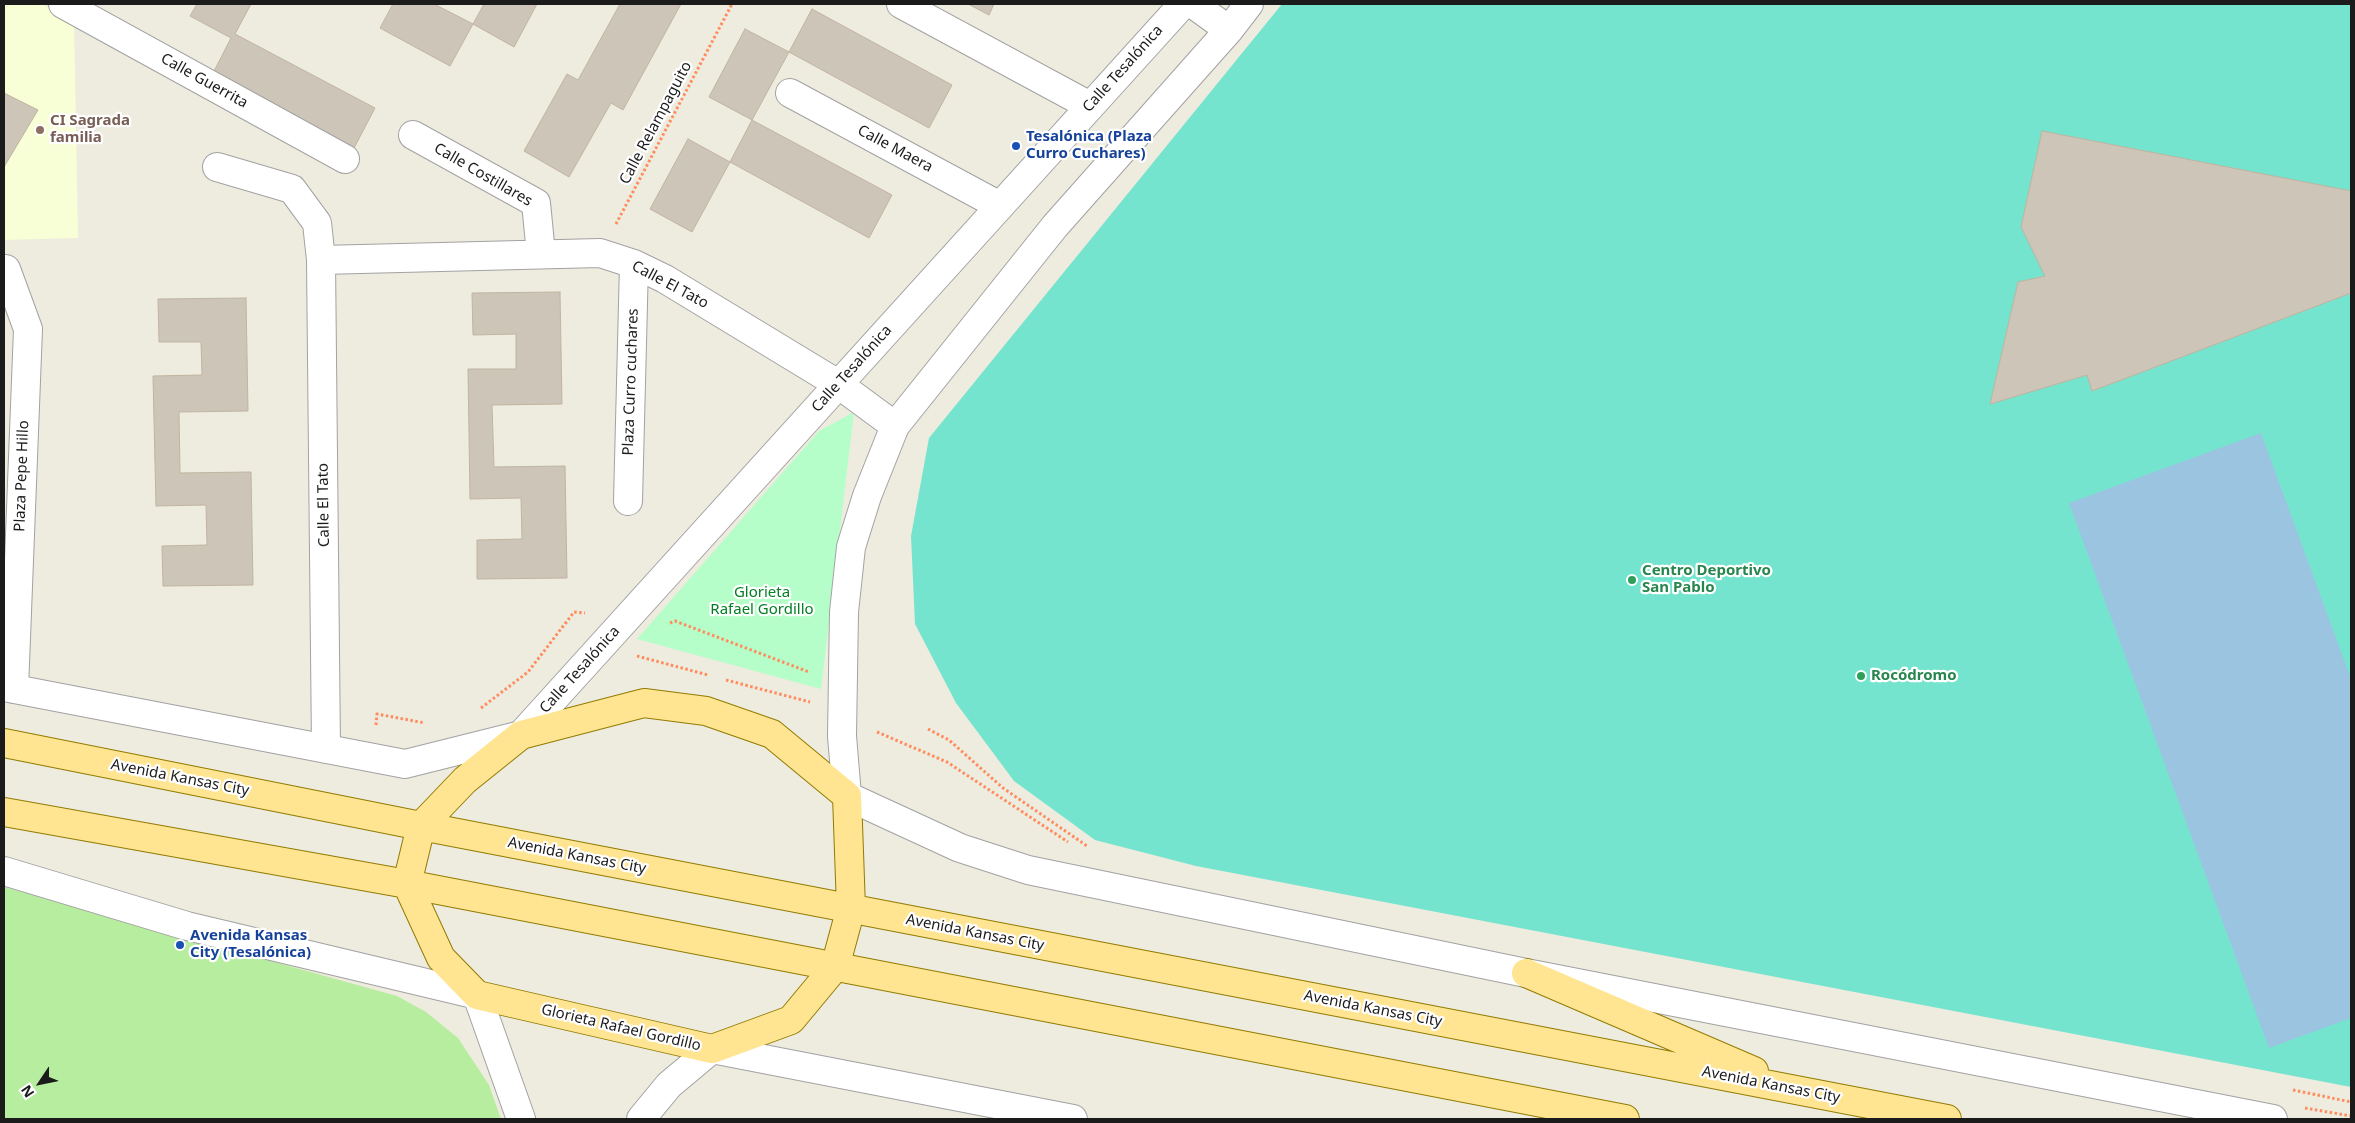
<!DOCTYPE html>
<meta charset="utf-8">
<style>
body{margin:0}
#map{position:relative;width:2355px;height:1123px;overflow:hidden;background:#eeebdf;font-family:"Noto Sans",sans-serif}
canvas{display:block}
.frame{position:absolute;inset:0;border:5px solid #1b1b1b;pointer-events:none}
.north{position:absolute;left:15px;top:1058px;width:50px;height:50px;-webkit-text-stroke:4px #fff;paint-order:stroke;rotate:236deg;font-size:14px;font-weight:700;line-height:20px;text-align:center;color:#1b1b1b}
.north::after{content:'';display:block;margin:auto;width:18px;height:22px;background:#1b1b1b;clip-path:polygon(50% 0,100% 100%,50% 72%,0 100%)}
</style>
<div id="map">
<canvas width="2355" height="1123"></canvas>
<div class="frame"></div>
<div class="north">N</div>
</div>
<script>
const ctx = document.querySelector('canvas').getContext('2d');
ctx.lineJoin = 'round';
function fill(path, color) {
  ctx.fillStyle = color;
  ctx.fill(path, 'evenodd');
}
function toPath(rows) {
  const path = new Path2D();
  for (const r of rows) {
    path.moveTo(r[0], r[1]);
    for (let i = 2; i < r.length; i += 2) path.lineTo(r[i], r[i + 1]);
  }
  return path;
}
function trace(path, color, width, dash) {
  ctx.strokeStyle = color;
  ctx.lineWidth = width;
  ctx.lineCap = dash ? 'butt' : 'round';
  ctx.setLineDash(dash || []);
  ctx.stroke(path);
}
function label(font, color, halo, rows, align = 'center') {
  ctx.font = font + ' "Noto Sans",sans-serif';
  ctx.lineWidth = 4.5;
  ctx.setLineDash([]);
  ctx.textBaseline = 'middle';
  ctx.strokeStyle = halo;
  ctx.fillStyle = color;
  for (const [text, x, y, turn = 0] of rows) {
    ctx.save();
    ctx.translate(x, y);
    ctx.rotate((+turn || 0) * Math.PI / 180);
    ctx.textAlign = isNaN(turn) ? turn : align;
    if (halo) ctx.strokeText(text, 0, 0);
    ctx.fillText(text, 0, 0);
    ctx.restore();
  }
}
fill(toPath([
 [4,4,42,4,74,21,78,238,4,240]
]), '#f8ffd6');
fill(toPath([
 [4,887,397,996,426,1012,458,1038,489,1085,501,1119,4,1119]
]), '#b7ed9f');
fill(toPath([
 [854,412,821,689,637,639,819,431]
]), '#b6fec9');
fill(toPath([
 [1282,4,2351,4,2351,1087,1196,866,1095,840,1014,781,956,703,915,624,911,536,929,438]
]), '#75e4ce');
fill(toPath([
 [2261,433,2351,679,2351,1018,2269,1048,2069,503]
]), '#9bc4e0');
const building = toPath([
 [197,4,251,4,235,34,375,108,353,150,212,75,231,38,190,16,197,4],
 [393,4,434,4,473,24,450,66,380,28,393,4],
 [484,4,537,4,514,47,473,24,484,4],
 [620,4,681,4,623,110,611,103,569,177,524,151,567,74,578,80,620,4],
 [968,4,994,4,989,15,968,4],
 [812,9,952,85,929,128,789,52,812,9],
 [745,29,789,52,752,120,709,97,745,29],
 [4,93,38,110,4,167,4,93],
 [752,120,892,195,869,238,730,162,752,120],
 [2042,131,2351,191,2351,293,2092,391,2087,375,1990,404,2018,282,2045,276,2021,227,2042,131],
 [688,139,730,162,692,232,650,209,688,139],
 [560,292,562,404,492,405,494,467,565,466,567,578,477,579,477,540,522,539,521,498,470,499,468,369,516,369,516,334,473,335,472,293,560,292],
 [246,298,248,411,179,412,180,473,251,472,253,585,163,586,162,546,207,545,206,505,156,506,153,376,202,375,201,342,159,342,158,299,246,298]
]);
fill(building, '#cdc5b8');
trace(building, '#c0b4a0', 1);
const pedestrian = toPath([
 [63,4,345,159],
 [901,4,1090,106],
 [790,93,1000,206]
]);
const minor = toPath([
 [413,135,536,203,541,254],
 [217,167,292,189,317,223,321,260,326,749],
 [321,260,600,253,634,264,665,279,838,384,895,426],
 [4,269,6,269,28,329,14,689],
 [628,501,634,264],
 [4,687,405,764,521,735],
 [847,796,960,848,1028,870,1526,973,2273,1119],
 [4,871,187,926,477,995,521,1119],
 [641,1119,669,1085,712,1049,1073,1119]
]);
const tertiary = toPath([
 [1193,4,1229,30],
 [521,735,1183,4],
 [847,796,842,736,844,612,851,547,867,496,895,426,1055,226,1229,30,1249,4]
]);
const primary = toPath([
 [644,703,706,711,772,734,847,796,851,908,835,967,791,1020,712,1049,477,995,441,958,407,884,421,826,465,780,521,735,644,703],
 [4,743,421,826,1947,1119],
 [4,812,407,884,1625,1119],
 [1526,973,1754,1071]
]);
trace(pedestrian, '#a2a2a2', 30);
trace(minor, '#a2a2a2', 30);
trace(tertiary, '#a2a2a2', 30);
trace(primary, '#917c00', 30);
trace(toPath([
 [616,224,732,4],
 [670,623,675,621,809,672],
 [637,656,708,675],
 [726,680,810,702],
 [481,708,528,672,574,612,585,613],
 [376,725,377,714,425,723],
 [928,729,949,740,1003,788,1087,846],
 [877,732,947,762,1068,842],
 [2293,1090,2351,1102],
 [2305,1108,2351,1116]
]), '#ff8c5e', 3, [2.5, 2.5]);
trace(pedestrian, '#fff', 28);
trace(minor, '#fff', 28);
trace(tertiary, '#fff', 28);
trace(primary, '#ffe492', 28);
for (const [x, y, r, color] of [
 [40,130,5,"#8d6e63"],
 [1016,146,5,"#1a4fb4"],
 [1632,580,5,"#2e9e5b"],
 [1861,676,5,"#2e9e5b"],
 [180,945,5,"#1a4fb4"]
]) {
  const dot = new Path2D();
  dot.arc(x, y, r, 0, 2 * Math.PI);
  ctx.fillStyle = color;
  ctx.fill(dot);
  trace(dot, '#fff', 2);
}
label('15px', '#1b1b1b', '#fff', [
 ["Calle Tesalónica",1123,69,-48],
 ["Calle Guerrita",204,81,29],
 ["Calle Relampaguito",656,123,-62],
 ["Calle Maera",895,149,28],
 ["Calle Costillares",483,175,30],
 ["Calle El Tato",670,285,28],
 ["Calle Tesalónica",852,369,-48],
 ["Plaza Curro cuchares",631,382,-88],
 ["Plaza Pepe Hillo",22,476,-88],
 ["Calle El Tato",324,505,-91],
 ["Calle Tesalónica",580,670,-48],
 ["Avenida Kansas City",180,778,11],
 ["Avenida Kansas City",577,856,11],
 ["Avenida Kansas City",975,933,11],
 ["Avenida Kansas City",1373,1009,11],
 ["Glorieta Rafael Gordillo",621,1028,13],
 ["Avenida Kansas City",1771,1085,11]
]);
label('bold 15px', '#785e54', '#fff', [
 ["CI Sagrada",50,121],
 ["familia",50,138]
], 'left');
label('bold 15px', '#164399', '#fff', [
 ["Tesalónica (Plaza",1026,137],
 ["Curro Cuchares)",1026,154],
 ["Avenida Kansas",190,936],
 ["City (Tesalónica)",190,953]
], 'left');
label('bold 15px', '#27864d', '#fff', [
 ["Centro Deportivo",1642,571],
 ["San Pablo",1642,588],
 ["Rocódromo",1871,676]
], 'left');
label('15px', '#027f23', '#fff', [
 ["Glorieta",762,593],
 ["Rafael Gordillo",762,610]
]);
</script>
